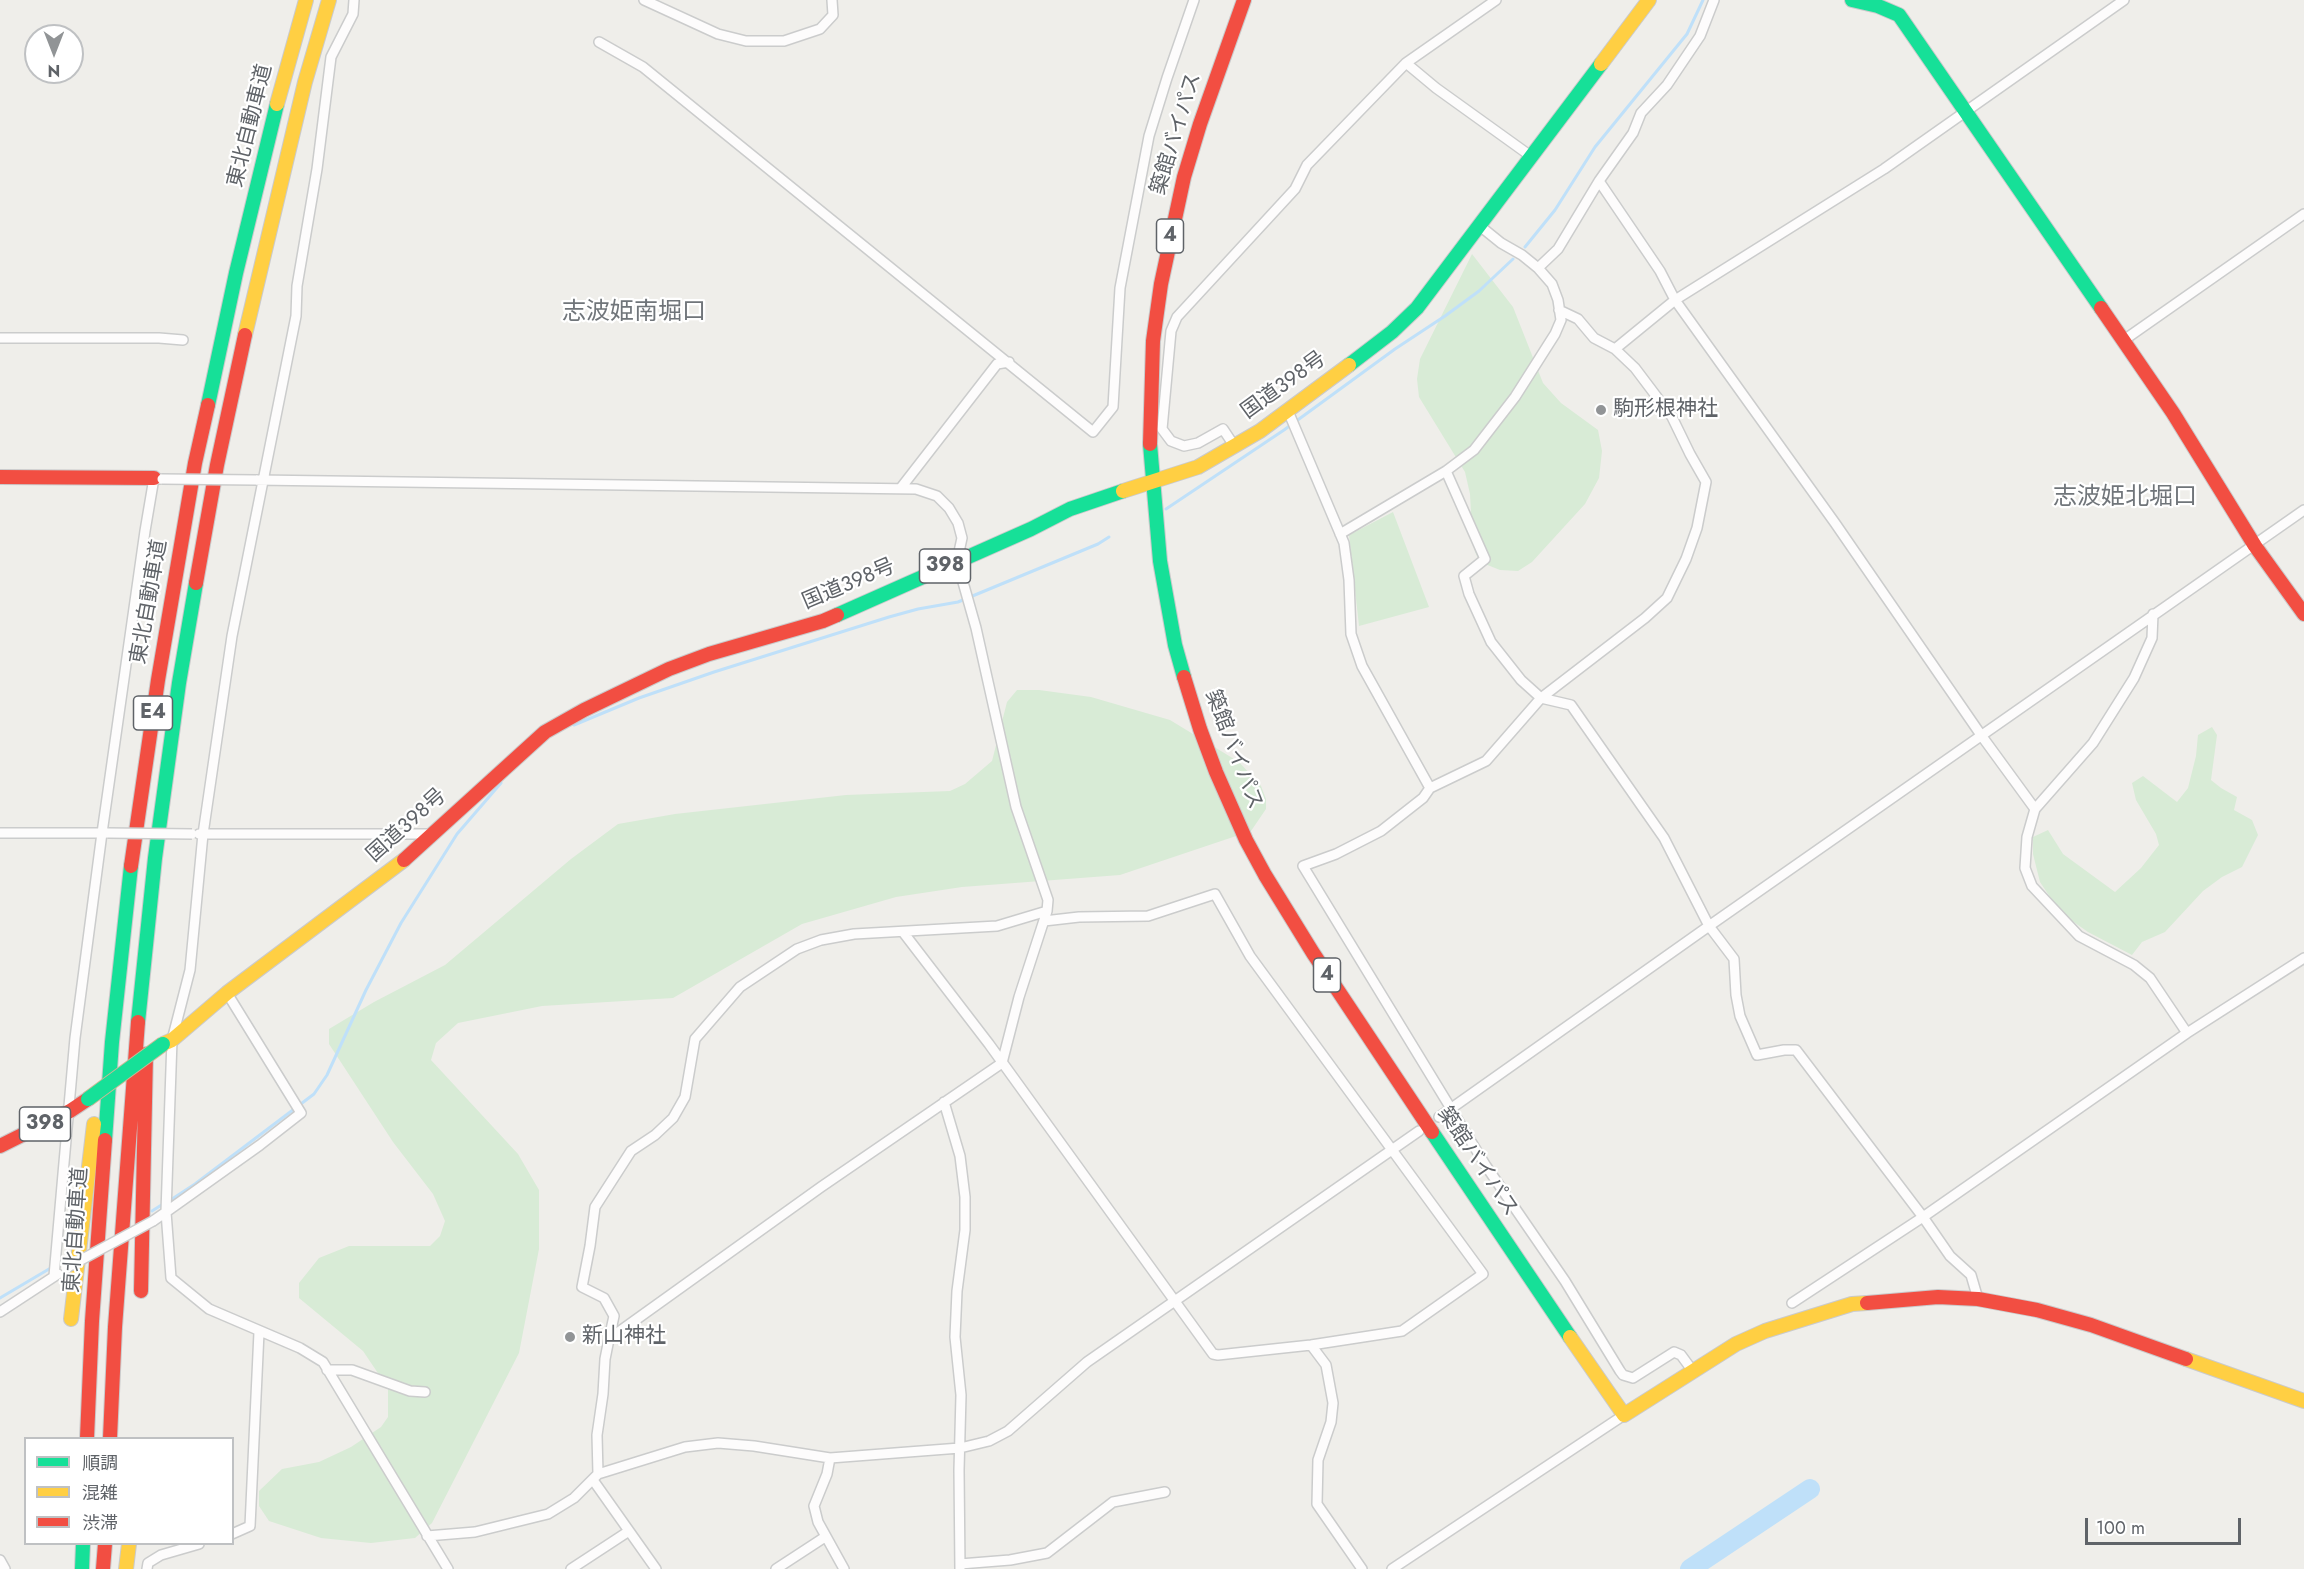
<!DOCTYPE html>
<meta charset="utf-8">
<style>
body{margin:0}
#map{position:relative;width:2304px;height:1569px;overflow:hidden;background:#efeeea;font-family:Jost,"Noto Sans JP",sans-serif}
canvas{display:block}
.legend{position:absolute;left:24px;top:1437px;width:210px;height:108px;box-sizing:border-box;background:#fff;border:2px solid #bfc1c3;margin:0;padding:8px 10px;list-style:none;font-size:18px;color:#5f6368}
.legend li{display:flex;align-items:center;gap:12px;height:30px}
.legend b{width:30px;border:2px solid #bfc1c3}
.north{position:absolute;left:24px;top:24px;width:60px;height:60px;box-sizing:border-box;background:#fff;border:2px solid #bfc1c3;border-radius:50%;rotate:180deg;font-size:16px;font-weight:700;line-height:24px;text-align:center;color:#5f6368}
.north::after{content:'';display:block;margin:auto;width:21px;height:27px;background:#919496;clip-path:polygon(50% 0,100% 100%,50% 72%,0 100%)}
.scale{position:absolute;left:2085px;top:1518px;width:156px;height:27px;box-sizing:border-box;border:3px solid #5f6368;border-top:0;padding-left:8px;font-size:18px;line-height:21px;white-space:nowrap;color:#5f6368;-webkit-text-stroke:4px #fff;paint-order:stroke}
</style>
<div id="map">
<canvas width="2304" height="1569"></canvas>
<ul class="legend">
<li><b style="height:8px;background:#16e098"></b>順調</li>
<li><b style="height:8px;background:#ffcf43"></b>混雑</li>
<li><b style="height:8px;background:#f24e42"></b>渋滞</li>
</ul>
<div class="north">N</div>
<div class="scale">100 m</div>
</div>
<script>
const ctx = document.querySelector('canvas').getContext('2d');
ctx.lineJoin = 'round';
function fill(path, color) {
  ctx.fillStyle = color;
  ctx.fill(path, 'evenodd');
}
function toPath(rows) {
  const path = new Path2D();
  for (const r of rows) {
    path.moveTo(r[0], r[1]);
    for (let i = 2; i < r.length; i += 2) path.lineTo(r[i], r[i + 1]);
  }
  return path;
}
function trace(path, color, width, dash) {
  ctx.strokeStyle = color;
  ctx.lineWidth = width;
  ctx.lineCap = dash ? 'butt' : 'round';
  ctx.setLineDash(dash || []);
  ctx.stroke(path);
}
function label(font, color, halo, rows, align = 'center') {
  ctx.font = font + ' Jost,"Noto Sans JP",sans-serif';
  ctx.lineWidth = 4.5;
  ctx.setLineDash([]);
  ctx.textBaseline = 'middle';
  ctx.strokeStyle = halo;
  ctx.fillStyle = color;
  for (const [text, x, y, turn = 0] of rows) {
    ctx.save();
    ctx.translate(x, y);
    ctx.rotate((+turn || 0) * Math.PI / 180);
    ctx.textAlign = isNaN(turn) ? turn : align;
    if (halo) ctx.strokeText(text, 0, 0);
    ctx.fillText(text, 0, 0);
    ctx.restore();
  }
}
fill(toPath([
 [1472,254,1513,307,1543,383,1561,403,1598,430,1602,451,1599,478,1585,504,1532,562,1518,571,1500,570,1480,562,1475,552,1472,532,1470,494,1465,472,1419,397,1417,379,1420,359],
 [1393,512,1429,607,1359,626,1349,535],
 [1017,690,1039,690,1091,697,1170,720,1239,762,1261,786,1266,799,1266,809,1251,831,1120,875,962,887,896,897,802,924,673,998,542,1006,458,1023,436,1043,431,1060,518,1154,539,1190,539,1249,519,1353,432,1523,415,1538,371,1543,321,1538,269,1521,259,1506,259,1491,282,1469,319,1462,351,1447,381,1427,388,1417,388,1388,363,1351,299,1298,299,1283,319,1258,349,1246,430,1246,440,1236,445,1221,433,1194,393,1142,329,1044,329,1029,374,1002,445,965,571,859,618,824,675,814,846,795,950,791,965,784,992,761,1007,702],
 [2212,727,2217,735,2211,780,2221,788,2237,797,2234,810,2252,820,2258,835,2242,867,2222,877,2203,891,2165,932,2142,942,2132,955,2088,932,2068,918,2052,900,2040,882,2033,854,2033,837,2048,830,2063,854,2115,892,2141,868,2159,845,2156,834,2136,800,2132,783,2143,776,2177,802,2188,788,2196,756,2198,735]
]), '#d8ebd6');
trace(toPath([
 [1525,247,1555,210,1595,147,1687,34,1703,0],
 [1166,509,1284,430,1395,349,1445,316,1479,291,1513,259],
 [574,725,639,698,714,672,889,617,918,609,958,602,1098,544,1109,537],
 [169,1201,195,1184,314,1094,327,1075,366,990,401,923,457,834,501,783],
 [152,1211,163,1204],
 [0,1298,71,1256]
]), '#bfe0f9', 3);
trace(toPath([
 [1690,1569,1810,1489]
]), '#bfe0f9', 20);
const street = toPath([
 [644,0,718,34,746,41,784,41,820,29,833,15,832,0],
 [599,42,643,67,1093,432,1113,407,1120,288,1149,136,1167,78,1194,0],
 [1406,63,1436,88,1532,157],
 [1599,181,1660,271,1675,300,1835,523,1981,735,2035,809],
 [1538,268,1558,249,1599,181,1633,133,1641,113,1667,85,1700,36,1714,0],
 [1559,310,1578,319,1594,338,1615,349,1635,368,1672,417,1690,454,1706,482,1697,528,1686,559,1667,598,1645,618,1541,698,1486,761,1430,788,1423,798,1381,831,1336,854,1303,866,1486,1166,1565,1281,1620,1371,1623,1375,1633,1378,1674,1352,1681,1355,1692,1370],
 [0,338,159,338,183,340],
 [2124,340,2304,214],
 [1615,349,1675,300,1884,169,2124,0],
 [1288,411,1344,543,1349,580,1351,634,1362,666,1430,788],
 [1235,447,1223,429,1198,443,1184,446,1171,441,1162,429,1171,331,1177,317,1295,189,1307,165,1406,63,1496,0],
 [1446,471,1485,559,1464,576,1469,594,1491,642,1521,680,1541,698,1571,705,1664,838,1709,926,1734,959,1736,995,1740,1016,1757,1055,1784,1050,1796,1050,1923,1217,1950,1256,1971,1275,1978,1299],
 [256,480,916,489,937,496,949,508,958,523,962,538,957,561,976,628,1016,807,1048,900,1047,911,1019,997,1002,1063,821,1187,609,1339,605,1359,603,1394,597,1435,598,1474],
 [900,489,997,364,1009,362],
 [1340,534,1446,471,1474,450,1515,397,1555,334,1561,320,1558,300,1552,284,1538,268,1522,255,1501,243,1480,226],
 [2153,614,2152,638,2134,678,2093,743,2035,809,2027,837,2025,868,2032,886,2079,936,2134,965,2150,978,2187,1033],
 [0,833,106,833],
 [199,834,431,834],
 [903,932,989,1044,1213,1354,1218,1355,1311,1345,1402,1331,1483,1274,1250,956,1215,894,1148,916,1079,917,1044,921],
 [227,993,301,1113,260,1145,166,1212,171,1278,209,1309,300,1348,323,1362,448,1569],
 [944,1102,960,1156,965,1197,965,1230,957,1291,955,1337,961,1395,959,1470,960,1569],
 [1439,1117,1709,926,2304,510],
 [153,1221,166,1212,172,1040,190,970,203,834,232,636,296,316,297,286,317,169,331,57,353,14,354,0],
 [54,1276,75,1038,102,833,145,531,154,478,160,479],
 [1792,1303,1923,1217,2187,1033,2304,958],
 [0,1312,58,1274],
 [609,1339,614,1316,604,1298,582,1287,590,1246,595,1207,631,1151,655,1135,673,1118,685,1097,695,1039,740,987,797,949,821,940,854,934,997,926,1047,911],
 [1311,1345,1326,1365,1333,1403,1331,1422,1318,1460,1317,1504,1362,1569],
 [327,1370,352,1370,410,1391,425,1392],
 [830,1458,827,1474,814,1506,818,1522,844,1569],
 [593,1480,656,1569],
 [232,1534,250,1526,259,1332],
 [427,1536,475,1532,548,1514,574,1498,598,1474,685,1447,718,1443,754,1446,830,1458,960,1448,989,1441,1008,1431,1087,1362,1419,1131],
 [0,1560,5,1569],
 [960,1564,1010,1560,1047,1553,1113,1502,1165,1492],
 [147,1569,148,1563,161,1555,199,1544],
 [571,1569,629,1531],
 [776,1569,825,1537],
 [1392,1569,1624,1415]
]);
const fast = toPath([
 [1852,0,1878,6,1899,15,2101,308],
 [1349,365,1392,332,1417,308,1601,64],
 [208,405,236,273,277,104],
 [1150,444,1160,561,1175,645,1184,677],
 [837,615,1031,529,1070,509,1123,491],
 [138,1022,155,858,179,683,196,583],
 [1432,1132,1570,1337],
 [105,1140,112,1042,131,866],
 [82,1569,83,1544]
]);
const slow = toPath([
 [1601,64,1649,0],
 [277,104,306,0],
 [245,335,305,82,329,0],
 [1123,491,1198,467,1260,431,1349,365],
 [163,1044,172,1040,227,993,404,860],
 [71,1319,94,1124],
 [1570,1337,1624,1415],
 [2186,1359,2304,1401],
 [1624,1415,1736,1344,1765,1331,1852,1304,1867,1303],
 [126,1569,129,1544]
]);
const jam = toPath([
 [2101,308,2173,413,2255,546,2304,614],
 [1150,444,1153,341,1161,284,1184,177,1200,124,1244,0],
 [0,477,154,478],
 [196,583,217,465,245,335],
 [1184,677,1200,729,1216,772,1246,840,1265,875,1313,953,1432,1132],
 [404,860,545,732,584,710,669,669,709,654,823,621,837,615],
 [131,866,158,680,195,463,208,405],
 [0,1146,70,1111,88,1099],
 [141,1291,146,1054],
 [1867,1303,1938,1297,1978,1299,2037,1310,2091,1325,2186,1359],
 [87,1438,92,1321,105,1140],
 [110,1438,115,1327,138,1022],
 [103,1569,105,1544]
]);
trace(street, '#cbcccc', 12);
trace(fast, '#cacacb', 16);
trace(slow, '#cacacb', 16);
trace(jam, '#cacacb', 16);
trace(street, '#fdfcfc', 9);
trace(fast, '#16e098', 14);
trace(slow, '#ffcf43', 14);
trace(jam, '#f24e42', 14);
const streetBridge = toPath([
 [162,479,256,480],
 [108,833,192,834],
 [66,1268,153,1221]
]);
const fastBridge = toPath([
 [88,1099,163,1044]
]);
trace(streetBridge, '#cbcccc', 12, []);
trace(fastBridge, '#c8b996', 16, []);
trace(streetBridge, '#fdfcfc', 9);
trace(fastBridge, '#16e098', 14);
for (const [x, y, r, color] of [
 [1601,410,6,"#919496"],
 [570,1337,6,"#919496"]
]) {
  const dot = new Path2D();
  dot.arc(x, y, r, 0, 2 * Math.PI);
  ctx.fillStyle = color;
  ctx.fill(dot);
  trace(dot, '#fff', 2);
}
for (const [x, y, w] of [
 [1170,236,27],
 [945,566,51],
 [153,713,39],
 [1327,975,27],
 [45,1124,51]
]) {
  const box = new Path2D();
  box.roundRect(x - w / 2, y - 17, w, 34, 4.5);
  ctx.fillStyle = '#fff';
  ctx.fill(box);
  trace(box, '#5f6368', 1.5);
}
label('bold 20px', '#5f6368', null, [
 ["4",1170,236],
 ["398",945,566],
 ["E4",153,713],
 ["4",1327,975],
 ["398",45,1124]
]);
label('21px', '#5f6368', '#fff', [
 ["東北自動車道",251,126,-76],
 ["築館バイパス",1177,134,-73],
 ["国道398号",1284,386,-36],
 ["国道398号",849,585,-23],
 ["東北自動車道",150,602,-80],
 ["築館バイパス",1233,750,69],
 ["国道398号",407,826,-42],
 ["築館バイパス",1477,1162,56],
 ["東北自動車道",77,1230,-86]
]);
label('21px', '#5f6368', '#fff', [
 ["駒形根神社",1613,410],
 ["新山神社",582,1337]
], 'left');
label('24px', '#70757a', '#fff', [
 ["志波姫南堀口",634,313],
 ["志波姫北堀口",2125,498]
]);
</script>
